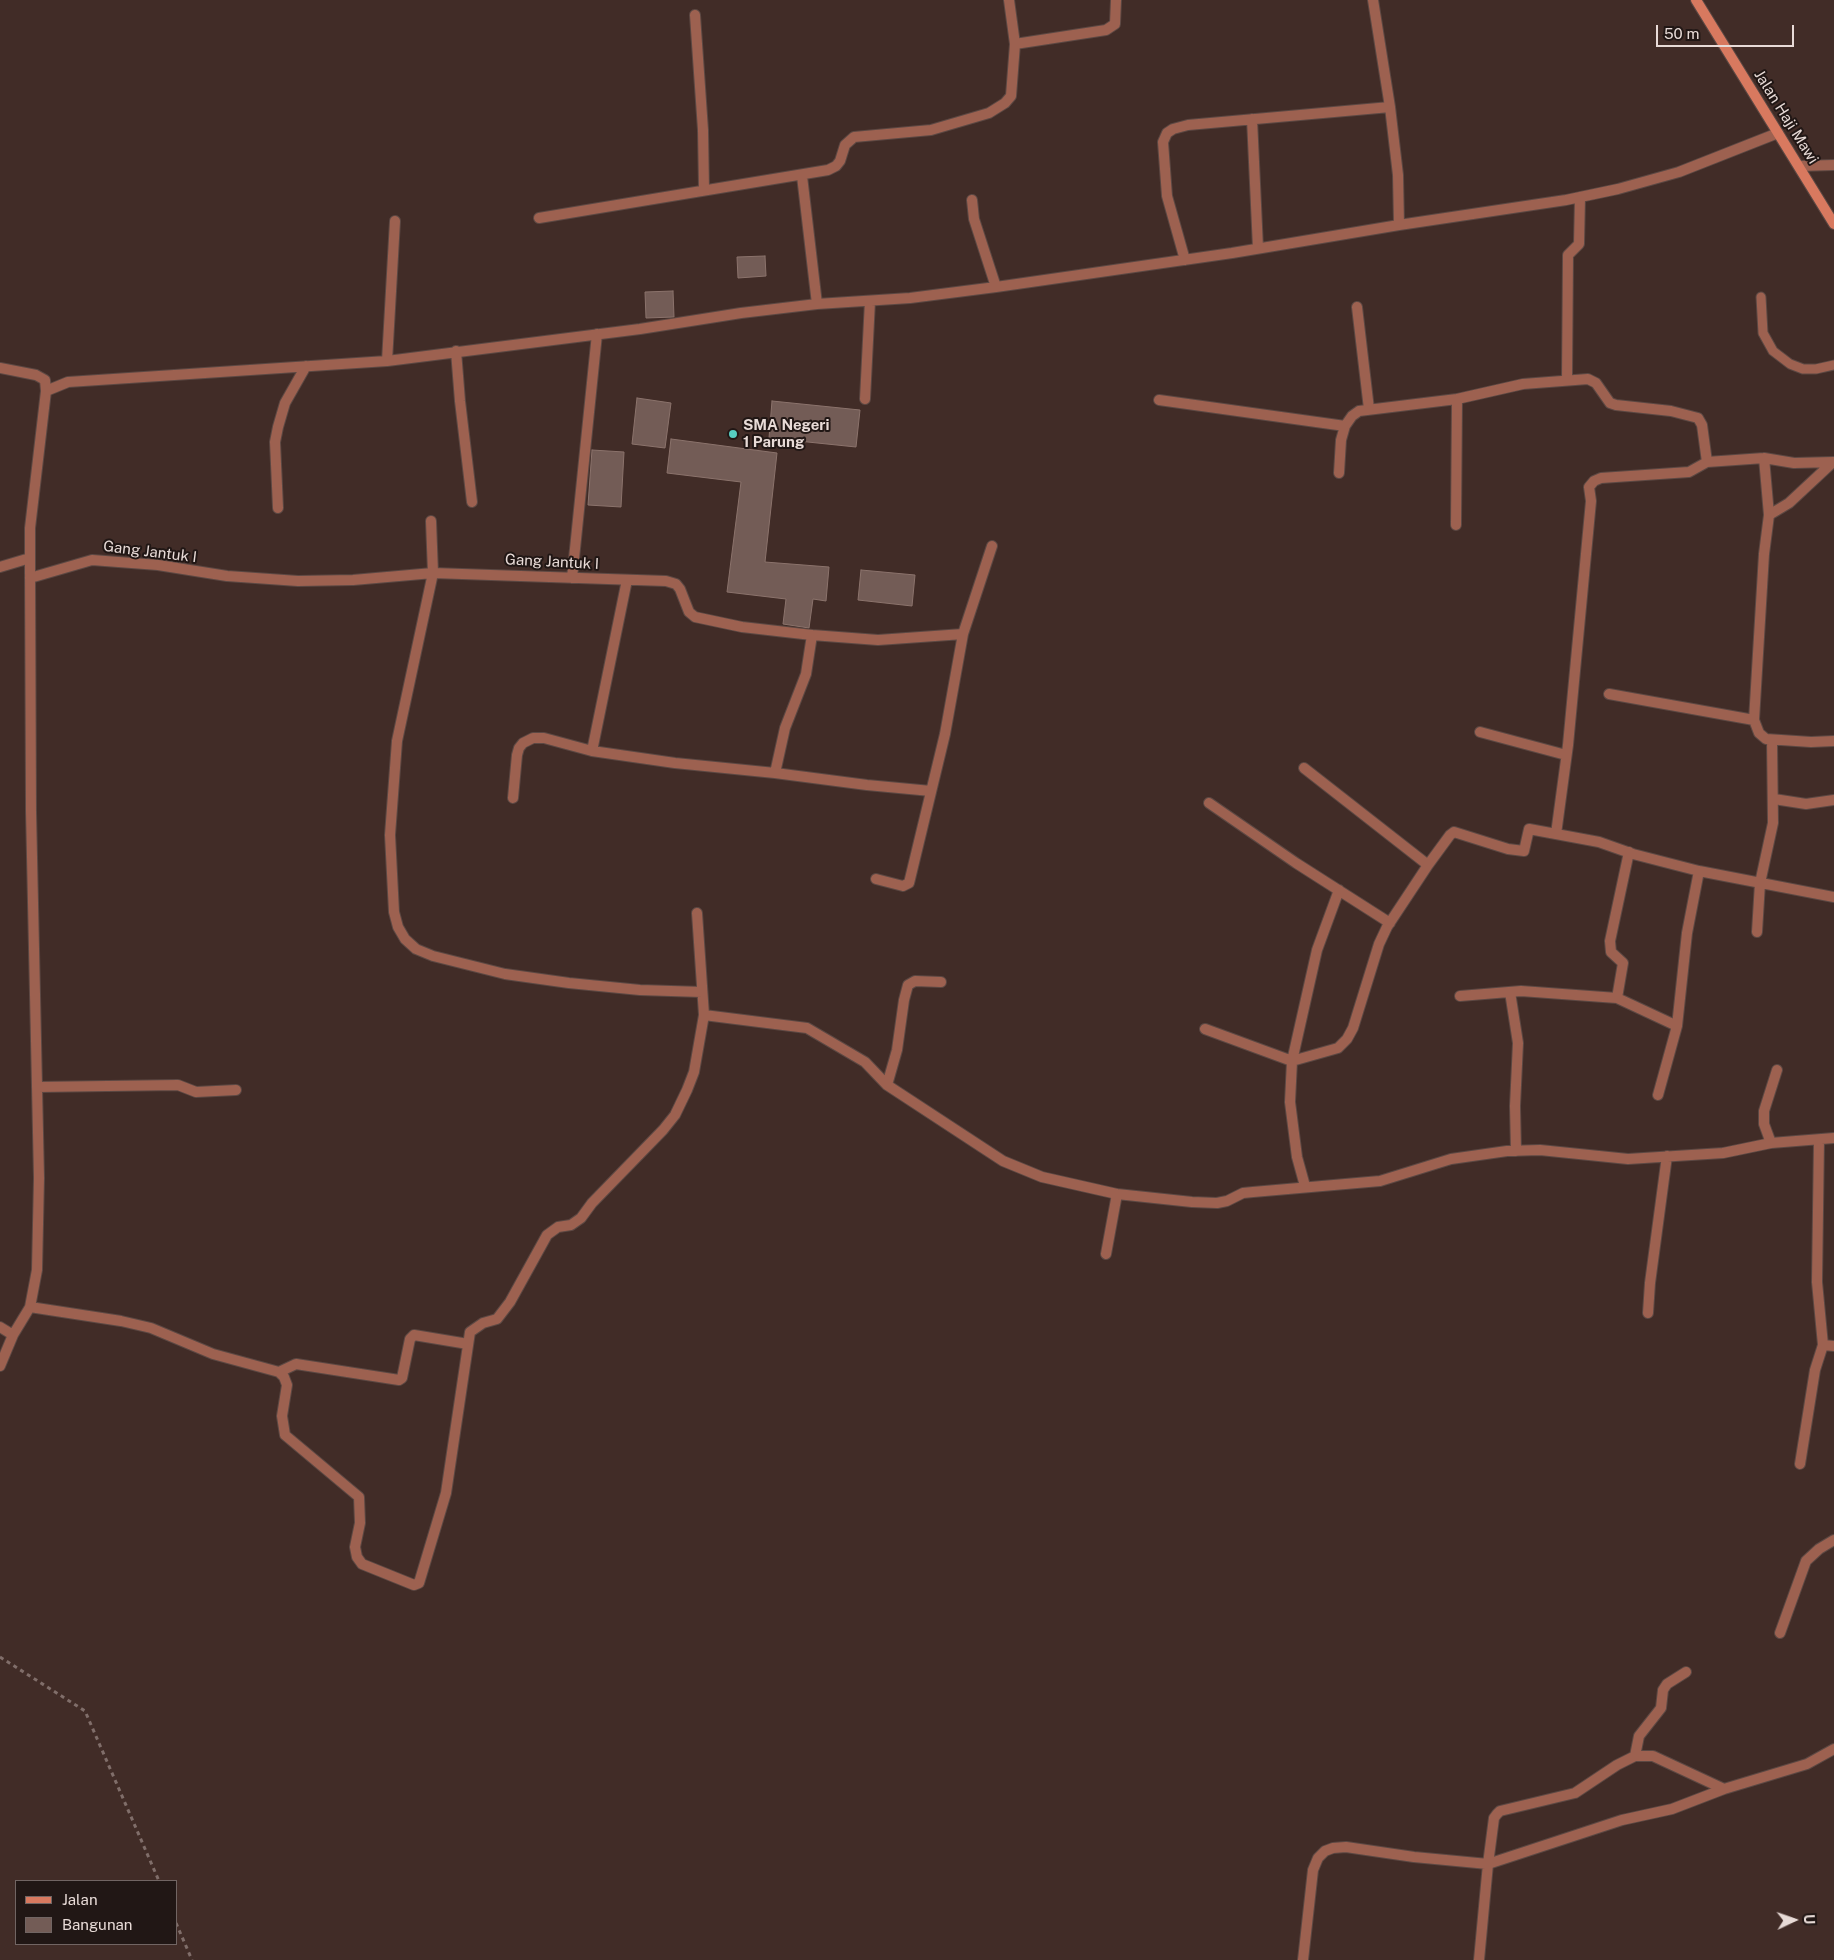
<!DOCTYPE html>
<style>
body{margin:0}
#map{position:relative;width:1834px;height:1960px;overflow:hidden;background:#412c27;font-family:"Public Sans",sans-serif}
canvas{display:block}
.legend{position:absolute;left:15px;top:1880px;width:162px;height:65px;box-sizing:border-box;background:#211715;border:1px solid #716563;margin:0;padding:6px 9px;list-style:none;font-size:15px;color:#e8dbd7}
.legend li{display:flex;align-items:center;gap:10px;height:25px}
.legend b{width:25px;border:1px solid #716563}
.north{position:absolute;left:1769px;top:1895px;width:50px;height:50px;-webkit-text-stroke:4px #211715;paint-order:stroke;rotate:87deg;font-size:14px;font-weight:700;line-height:20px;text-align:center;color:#e8dbd7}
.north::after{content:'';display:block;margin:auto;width:18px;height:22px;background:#e8dbd7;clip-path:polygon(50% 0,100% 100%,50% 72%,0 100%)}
.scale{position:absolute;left:1656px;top:25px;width:138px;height:22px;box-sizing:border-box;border:2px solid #e8dbd7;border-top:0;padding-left:6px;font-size:15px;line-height:18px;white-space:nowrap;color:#e8dbd7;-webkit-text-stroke:4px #211715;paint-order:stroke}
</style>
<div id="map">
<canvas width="1834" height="1960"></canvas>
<ul class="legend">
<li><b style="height:6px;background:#d8795f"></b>Jalan</li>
<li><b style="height:14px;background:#735c56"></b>Bangunan</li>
</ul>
<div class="north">U</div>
<div class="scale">50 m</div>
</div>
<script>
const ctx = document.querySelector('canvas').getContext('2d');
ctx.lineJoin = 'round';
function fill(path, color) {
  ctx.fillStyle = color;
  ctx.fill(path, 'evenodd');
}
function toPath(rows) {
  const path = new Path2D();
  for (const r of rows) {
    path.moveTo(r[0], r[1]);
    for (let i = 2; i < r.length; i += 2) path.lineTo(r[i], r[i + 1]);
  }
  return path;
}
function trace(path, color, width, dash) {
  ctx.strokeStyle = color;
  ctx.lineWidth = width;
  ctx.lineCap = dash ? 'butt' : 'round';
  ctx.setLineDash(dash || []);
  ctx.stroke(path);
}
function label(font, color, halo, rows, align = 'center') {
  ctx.font = font + ' "Public Sans",sans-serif';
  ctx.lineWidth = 4;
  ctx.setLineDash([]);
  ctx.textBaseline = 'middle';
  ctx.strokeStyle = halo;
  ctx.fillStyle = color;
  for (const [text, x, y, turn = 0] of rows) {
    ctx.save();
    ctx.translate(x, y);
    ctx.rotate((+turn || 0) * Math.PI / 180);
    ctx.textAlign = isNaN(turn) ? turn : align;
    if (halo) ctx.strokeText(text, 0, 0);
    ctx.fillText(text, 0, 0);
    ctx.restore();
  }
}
const building = toPath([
 [765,256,766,276,738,278,737,257,765,256],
 [673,291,674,317,646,318,645,292,673,291],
 [637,398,671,403,665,448,632,444,637,398],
 [772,401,860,410,856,447,769,438,772,401],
 [671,439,777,453,765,562,829,567,826,601,813,599,809,628,783,624,786,599,727,592,741,482,667,473,671,439],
 [592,450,624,452,621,507,588,505,592,450],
 [861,570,915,575,912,606,858,600,861,570]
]);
fill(building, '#735c56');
trace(building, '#8b736c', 1);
const lane = toPath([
 [1761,297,1763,333,1773,351,1790,364,1803,369,1816,369,1834,365]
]);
const street = toPath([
 [1009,0,1015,44,1106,30,1115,24,1116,0],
 [1373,0,1390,107],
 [695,15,703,130,704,190],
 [1252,119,1258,248],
 [1799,166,1834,165],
 [802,176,817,304],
 [972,200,974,219,996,287],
 [539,218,828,170,836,166,840,161,845,145,854,137,931,130,989,113,1005,103,1011,96,1015,44],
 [1185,260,1167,196,1163,142,1167,133,1173,129,1188,125,1390,107,1398,175,1399,225],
 [1357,307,1369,409],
 [456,351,460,401,472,502],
 [387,361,395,221],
 [0,368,36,375,45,380,46,391,30,528,30,567,31,811,39,1178,37,1270,30,1307,13,1335,0,1366],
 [1567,380,1568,255,1579,244,1580,197],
 [46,391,68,382,387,361,640,329,741,313,817,304,910,298,996,287,1232,253,1399,225,1566,200,1618,189,1679,172,1778,133],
 [865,399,870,301],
 [1159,400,1345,426],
 [1764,458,1769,515,1764,554,1754,720,1759,733,1766,739,1811,742,1834,741],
 [1834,462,1794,463,1764,458,1707,462,1689,472,1601,478,1594,481,1589,487,1591,501,1568,745,1556,834,1599,842,1633,854,1699,871,1834,897],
 [1339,473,1341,440,1345,426,1352,416,1359,411,1457,399,1523,384,1588,379,1596,383,1610,403,1616,405,1671,411,1698,418,1702,425,1707,462],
 [278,508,275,442,278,427,285,403,306,366],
 [1769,515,1789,503,1832,463],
 [431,521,433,573,397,741,390,835,394,912,398,927,405,939,416,949,433,956,505,974,569,983,640,990,702,992],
 [1456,525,1457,399],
 [0,567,30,558],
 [30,578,92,560,158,565,227,576,298,581,353,580,433,573,666,581,676,584,680,589,689,612,695,617,742,627,812,635,878,640,963,634,992,546],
 [572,578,597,334],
 [812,635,806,674,785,728,775,773,867,785,931,791],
 [1609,694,1754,720],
 [1480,732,1566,755],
 [592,751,627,580],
 [1304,768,1428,865,1387,927,1379,944,1353,1028,1347,1039,1338,1048,1292,1061,1290,1102,1297,1157,1305,1186],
 [513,798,517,755,519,748,523,743,533,738,544,738,592,751,675,763,775,773],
 [1774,799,1806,804,1834,800],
 [1209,803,1296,863,1390,923],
 [1428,865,1450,835,1454,832,1508,849,1524,851,1529,829,1556,834],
 [876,879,903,886,909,883,910,879,945,734,963,634],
 [1757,932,1760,883,1773,823,1772,740],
 [1510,992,1518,1043,1515,1106,1516,1151],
 [1460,996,1521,991,1617,998,1677,1026],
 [1617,998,1623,963,1611,952,1610,941,1629,852],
 [704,1015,807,1028,865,1062,887,1085,1003,1161,1042,1177,1117,1194,1192,1202,1217,1203,1227,1201,1243,1193,1253,1192,1380,1181,1451,1159,1507,1151,1540,1150,1628,1159,1723,1153,1771,1143,1834,1138],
 [1205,1029,1292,1061,1317,950,1339,890],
 [887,1085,897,1050,904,1000,908,985,915,981,941,982],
 [37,1087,178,1085,196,1092,236,1090],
 [1658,1095,1677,1026,1687,933,1699,871],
 [1819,1140,1817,1282,1823,1345,1834,1346],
 [1771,1143,1764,1124,1764,1111,1777,1070],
 [1106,1254,1117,1194],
 [30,1307,121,1321,151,1328,213,1354,279,1372,284,1377,287,1385,282,1416,285,1435,359,1497,360,1523,355,1547,357,1557,362,1564,414,1585,419,1583,446,1493,470,1332,483,1323,497,1319,510,1302,547,1235,558,1227,571,1225,581,1218,592,1203,663,1130,675,1115,687,1090,694,1072,704,1015,697,913],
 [1648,1313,1650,1283,1667,1156],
 [0,1327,13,1335],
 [279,1372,296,1364,399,1380,402,1378,410,1339,414,1335,468,1344],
 [1800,1464,1815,1370,1823,1345],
 [1780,1633,1806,1561,1819,1549,1834,1540],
 [1635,1756,1639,1736,1661,1708,1663,1690,1667,1684,1686,1672],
 [1303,1960,1313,1870,1318,1858,1325,1851,1333,1848,1346,1847,1414,1857,1488,1864,1622,1820,1672,1809,1724,1789],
 [1479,1960,1488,1864,1494,1818,1497,1814,1500,1811,1575,1793,1617,1765,1635,1756,1653,1756,1724,1789,1807,1764,1834,1749]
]);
const secondary = toPath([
 [1696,0,1834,224]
]);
trace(lane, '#5c4843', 11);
trace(street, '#5c4843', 12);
trace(secondary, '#5c4843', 12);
trace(toPath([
 [0,1657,85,1711,159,1881],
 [176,1923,192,1960]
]), '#806e6a', 3, [4, 4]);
trace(lane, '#9d6150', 9);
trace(street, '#9d6150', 10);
trace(secondary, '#d8795f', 10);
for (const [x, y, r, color] of [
 [733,434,5,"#57cec2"]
]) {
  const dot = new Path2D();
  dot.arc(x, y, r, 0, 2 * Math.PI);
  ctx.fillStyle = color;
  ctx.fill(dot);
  trace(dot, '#211715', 2);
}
label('15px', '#e8dbd7', '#211715', [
 ["Jalan Haji Mawi",1786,117,58],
 ["Gang Jantuk I",150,552,7],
 ["Gang Jantuk I",552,562,3]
]);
label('bold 15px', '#e8dbd7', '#211715', [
 ["SMA Negeri",743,425],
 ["1 Parung",743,442]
], 'left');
</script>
